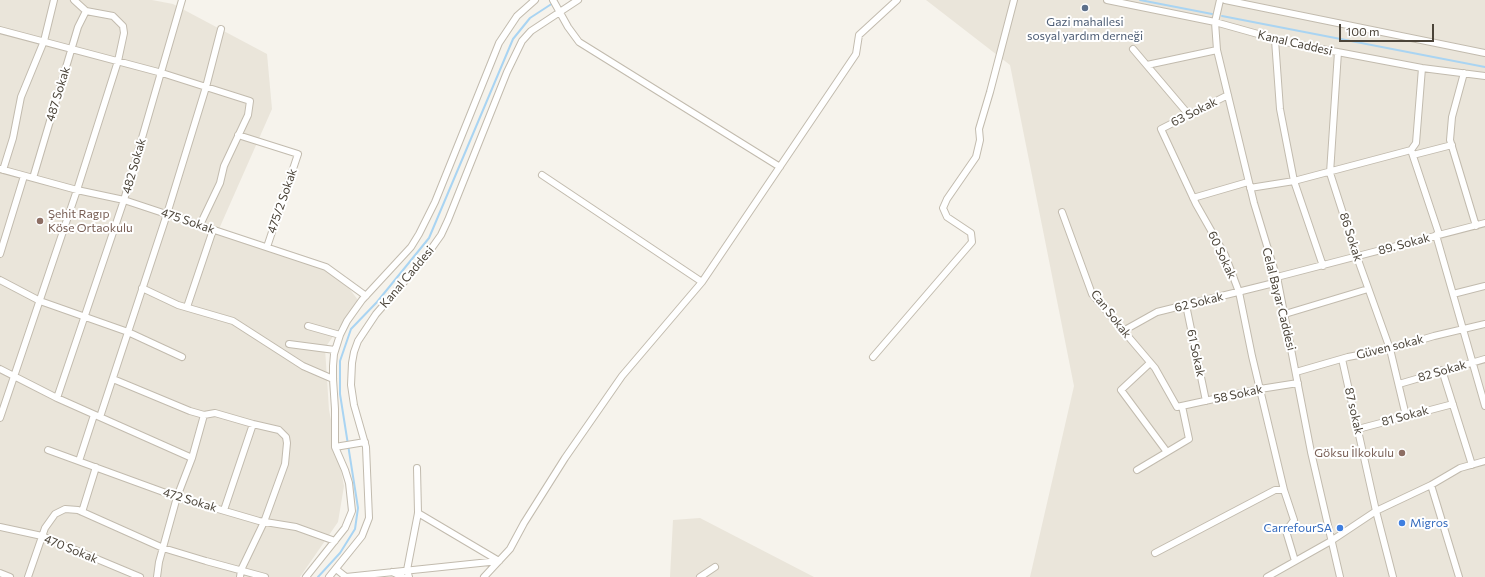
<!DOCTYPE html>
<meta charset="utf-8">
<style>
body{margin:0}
#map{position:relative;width:1485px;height:577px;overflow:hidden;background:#f6f3ec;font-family:Commissioner,sans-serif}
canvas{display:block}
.scale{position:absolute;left:1339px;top:24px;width:95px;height:18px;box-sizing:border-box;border:2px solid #4b4439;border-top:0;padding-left:5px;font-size:12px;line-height:14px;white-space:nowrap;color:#4b4439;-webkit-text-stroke:3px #fff;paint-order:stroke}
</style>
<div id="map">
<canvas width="1485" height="577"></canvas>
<div class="scale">100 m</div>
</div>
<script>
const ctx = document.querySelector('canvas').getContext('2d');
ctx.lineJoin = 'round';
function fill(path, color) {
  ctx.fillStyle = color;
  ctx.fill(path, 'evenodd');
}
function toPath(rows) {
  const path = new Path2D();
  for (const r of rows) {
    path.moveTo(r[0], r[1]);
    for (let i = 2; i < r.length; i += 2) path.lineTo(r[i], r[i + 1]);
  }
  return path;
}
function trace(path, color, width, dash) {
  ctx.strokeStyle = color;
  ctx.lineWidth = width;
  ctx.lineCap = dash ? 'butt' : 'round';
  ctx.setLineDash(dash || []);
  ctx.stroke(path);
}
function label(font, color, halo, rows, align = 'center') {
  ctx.font = font + ' Commissioner,sans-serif';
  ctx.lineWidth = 4;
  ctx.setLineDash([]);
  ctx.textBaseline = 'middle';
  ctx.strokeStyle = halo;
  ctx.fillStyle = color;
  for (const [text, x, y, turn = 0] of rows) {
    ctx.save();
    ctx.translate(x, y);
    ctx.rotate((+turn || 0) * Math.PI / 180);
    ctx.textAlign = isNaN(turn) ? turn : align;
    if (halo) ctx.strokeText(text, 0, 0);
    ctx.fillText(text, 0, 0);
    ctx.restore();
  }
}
fill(toPath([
 [0,0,152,0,173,4,267,54,272,109,219,229,339,275,358,300,325,348,329,410,344,486,338,522,300,577,0,577],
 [926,0,1485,0,1485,577,1030,577,1074,386,1010,65],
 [700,518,814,577,670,577,673,520]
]), '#eae5da');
trace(toPath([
 [1140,0,1212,14],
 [1222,16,1485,67],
 [318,577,340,553,355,529,358,508,340,394,340,361,351,329,377,302,429,238,513,39,530,18,553,3]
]), '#a9d4f2', 2);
const minor = toPath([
 [553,0,568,27,579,42,780,167],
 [1107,0,1215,22,1290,43,1422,68,1485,76],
 [1220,0,1215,22,1217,50,1254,203,1278,282,1311,452,1340,577],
 [1225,0,1485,53],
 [0,30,162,73,250,101,248,115,224,166,220,183,200,225],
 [1275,40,1280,109,1294,181,1323,266],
 [1133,49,1189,115],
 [1338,52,1330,173,1357,257,1390,349,1406,416],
 [1147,65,1217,50],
 [1464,73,1452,117,1450,140,1476,226],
 [238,135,298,154,267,247],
 [1411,150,1439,234],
 [1413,155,1452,145],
 [0,169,77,190,124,200,326,267,366,296],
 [3,170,13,138,21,97,44,41,54,0],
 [542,175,702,282],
 [33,178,78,27,86,11],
 [1250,188,1294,181,1411,150,1416,143,1422,68],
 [1193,198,1248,182],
 [1062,212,1092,294,1155,368,1177,407,1260,389,1298,383],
 [1436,235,1485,406],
 [0,254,24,176],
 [1277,277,1485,223],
 [0,280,40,301,128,332,182,357],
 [142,288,178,305,233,321,303,366,333,379],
 [1453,294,1485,286],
 [1186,305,1206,401],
 [187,307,213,230],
 [1285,314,1368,289],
 [308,326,340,335],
 [1123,331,1157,312,1278,282],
 [289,344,335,350],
 [873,357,972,242,971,233,947,217,943,208,947,199,976,157,980,140,979,129,990,92,1014,0],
 [1342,359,1376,511,1393,577],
 [1150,363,1121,390,1167,452],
 [0,369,57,398,192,458],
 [1442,370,1472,465],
 [1296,372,1348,357,1390,349,1434,336,1485,324],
 [113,379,190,411,204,415,215,413,253,424,279,430,286,437,287,443,285,464,264,522,241,570,240,577],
 [1399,384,1485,359],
 [57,398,124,200,182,0],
 [100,417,167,214,206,87,221,29],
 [0,418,77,190,118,61,124,33,123,26,113,16,86,11,74,0],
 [1358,429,1453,404],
 [335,447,365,442],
 [48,450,177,497,259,521,296,527,335,541],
 [79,461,94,415],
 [1137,470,1189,439,1182,406],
 [1431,485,1459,577],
 [1284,490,1294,520,1286,531,1295,561],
 [224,510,253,424],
 [82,512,96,467],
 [418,513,499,561],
 [0,527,42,536,140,577],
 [1155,553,1275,490,1284,490,1252,356,1239,292,1225,255,1196,204,1161,129,1228,95],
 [336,569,346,577,499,561],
 [392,572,403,577],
 [0,573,10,577],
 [28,577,45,528,55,514,65,509,78,510,163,548,206,561,265,577],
 [157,577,159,562,177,497,192,458,204,415],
 [306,577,345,528,352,511,349,483,345,470,335,447,335,409,333,379,333,366,334,354,340,335,347,321,362,300,411,247,419,234,435,202,499,43,517,16,535,0],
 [329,577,362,536,369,518,366,447,354,405,351,385,352,363,354,352,358,341,376,314,424,259,441,235,448,220,507,72,522,41,531,31,578,0],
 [409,577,407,570,418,513,417,468],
 [484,577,510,549,524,523,565,458,622,376,702,282,856,54,859,35,897,0],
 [700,577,715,567],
 [1267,577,1331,541,1376,511,1431,485,1460,468,1485,461]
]);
trace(minor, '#c2bbae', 8);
trace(minor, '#fff', 6);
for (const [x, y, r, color] of [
 [1085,8,4,"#5c6f8a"],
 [40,221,4,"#8d6e63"],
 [1402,453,4,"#8d6e63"],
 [1402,523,4,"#3f7fe0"],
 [1340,528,4,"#3f7fe0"]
]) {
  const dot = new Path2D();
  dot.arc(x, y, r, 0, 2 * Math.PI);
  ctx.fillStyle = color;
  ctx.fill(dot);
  trace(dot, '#fff', 1.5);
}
label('12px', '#4e5e75', '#fff', [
 ["Gazi mahallesi",1085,22],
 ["sosyal yardım derneği",1085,36]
]);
label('12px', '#4b4439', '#fff', [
 ["Kanal Caddesi",1295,43,13],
 ["487 Sokak",58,94,-73],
 ["63 Sokak",1194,112,-27],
 ["482 Sokak",134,166,-74],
 ["475/2 Sokak",282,201,-71],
 ["475 Sokak",188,221,19],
 ["86 Sokak",1351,237,72],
 ["89. Sokak",1404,244,-15],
 ["60 Sokak",1222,255,65],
 ["Kanal Caddesi",407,277,-50],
 ["Celal Bayar Caddesi",1279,299,76],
 ["62 Sokak",1199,302,-14],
 ["Can Sokak",1111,314,52],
 ["Güven sokak",1390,347,-14],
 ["61 Sokak",1196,353,78],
 ["82 Sokak",1442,371,-16],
 ["58 Sokak",1238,394,-12],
 ["87 sokak",1354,411,77],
 ["81 Sokak",1405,416,-15],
 ["472 Sokak",190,500,17],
 ["470 Sokak",71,549,22]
]);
label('12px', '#785e54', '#fff', [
 ["Şehit Ragıp",48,214],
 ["Köse Ortaokulu",48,228],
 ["Göksu İlkokulu",1394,453,"right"]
], 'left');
label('12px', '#366cbe', '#fff', [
 ["Migros",1410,523],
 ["CarrefourSA",1332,528,"right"]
], 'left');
</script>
